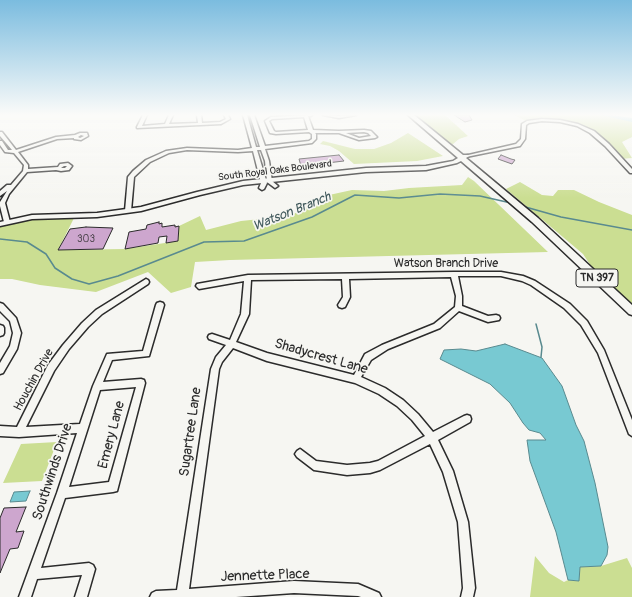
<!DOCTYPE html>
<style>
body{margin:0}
canvas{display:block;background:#f6f6f2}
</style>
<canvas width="632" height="597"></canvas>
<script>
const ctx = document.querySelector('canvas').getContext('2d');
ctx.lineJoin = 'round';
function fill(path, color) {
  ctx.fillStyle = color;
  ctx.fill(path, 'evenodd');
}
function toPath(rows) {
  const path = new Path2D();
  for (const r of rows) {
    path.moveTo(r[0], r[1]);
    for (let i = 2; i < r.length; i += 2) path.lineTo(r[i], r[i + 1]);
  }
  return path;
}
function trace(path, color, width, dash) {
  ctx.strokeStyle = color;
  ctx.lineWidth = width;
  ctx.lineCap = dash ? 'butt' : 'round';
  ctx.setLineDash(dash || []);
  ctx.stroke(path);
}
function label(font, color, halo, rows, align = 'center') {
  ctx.font = font + ' Pangolin,sans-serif';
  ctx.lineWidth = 3.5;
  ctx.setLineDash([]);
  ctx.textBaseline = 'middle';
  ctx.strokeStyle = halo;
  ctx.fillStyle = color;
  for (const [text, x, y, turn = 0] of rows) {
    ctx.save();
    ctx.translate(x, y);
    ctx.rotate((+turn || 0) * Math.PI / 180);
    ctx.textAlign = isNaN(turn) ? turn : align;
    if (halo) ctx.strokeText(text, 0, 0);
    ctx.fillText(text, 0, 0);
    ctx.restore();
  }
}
fill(toPath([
 [411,115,445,115,468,136,459,139,453,144,446,145],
 [514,115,604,115,632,120,632,137,622,142,632,158,620,159,597,136,578,125,551,120,528,122],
 [408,133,443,156,417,161,354,164,339,151,330,146,320,144,323,141,355,149,374,149,391,143],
 [468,177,474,181,548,252,230,260,195,262,191,287,171,293,148,272,96,292,40,285,12,279,0,279,0,224,19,219,69,216,74,218,58,250,125,249,178,241,179,226,200,216,206,230,241,221,290,216,329,195,352,190,384,191,409,188,462,185],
 [520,182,542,195,553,196,558,190,574,190,599,202,632,215,632,306,591,266,583,254,506,189],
 [57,442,42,481,3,483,21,444],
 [535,556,549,573,564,582,568,580,579,581,580,567,601,566,627,558,632,568,632,597,530,597]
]), '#cbde92');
const water = toPath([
 [505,344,542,358,562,386,576,425,584,441,595,483,608,547,607,555,601,566,580,567,579,581,568,580,556,532,530,461,527,440,546,440,540,433,529,430,523,423,510,403,490,384,440,359,444,350,461,349,476,351,505,344],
 [30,491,26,501,10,502,14,492,30,491]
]);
fill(water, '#78c9d2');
trace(water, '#598a8f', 1);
trace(toPath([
 [522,206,561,217,632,230],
 [0,239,27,242,46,254,55,268,72,279,89,284,118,276,204,242,244,241,312,217,355,195,399,198,440,194,480,196,511,203],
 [536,324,542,347,541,357]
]), '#598a8f', 1.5);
fill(toPath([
 [601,115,611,115,632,118,632,122,601,115]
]), '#78c9d2');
const building = toPath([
 [454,115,469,115,472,120,465,122,454,115],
 [339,155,344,161,301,166,299,159,339,155],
 [501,155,511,159,515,160,512,164,498,159,501,155],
 [159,222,159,224,162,223,162,227,175,225,175,227,179,226,178,241,166,243,167,236,159,237,158,243,125,249,129,232,146,229,147,225,159,222],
 [86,227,113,228,103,249,58,250,70,229,86,227],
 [26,507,16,532,24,531,18,548,10,549,0,573,0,518,4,508,26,507]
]);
fill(building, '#cda6ce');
trace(building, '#2b2b2b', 1);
const minor = toPath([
 [143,115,147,115,142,126,165,124,169,115,173,115,169,124,198,123,197,115,201,115,202,123,220,122,226,119,224,115,228,115,230,119,221,124,137,128,137,127,143,115],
 [243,115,247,115,256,147,260,147,250,115,254,115,265,146,309,141,312,139,312,134,309,132,276,134,270,133,265,121,271,117,312,115,311,116,308,116,313,130,339,131,364,130,371,131,377,137,375,138,359,140,339,133,315,133,316,134,316,139,312,143,265,149,269,161,272,181,278,186,275,188,267,182,265,161,261,150,257,150,267,183,264,189,262,190,259,188,261,183,253,151,238,152,187,150,169,153,150,162,134,177,131,211,130,212,126,212,125,211,128,177,133,171,146,160,166,151,187,148,238,150,252,148,243,115],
 [304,117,308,130,276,132,274,131,269,121,272,119,304,117],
 [364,132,368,133,371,136,359,138,346,133,364,132],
 [323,115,339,116,356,115,339,118,323,115],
 [542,119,560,120,578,124,594,131,609,144,632,169,632,173,630,173,605,146,590,133,577,126,560,122,542,121,529,123,526,125,525,139,520,146,466,157,464,156,516,144,521,139,522,124,527,121,542,119],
 [0,132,2,132,16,150,56,137,75,135,80,133,87,133,88,136,81,140,74,139,74,138,57,139,18,152,28,165,28,169,58,167,60,164,68,163,72,166,69,170,61,171,56,170,27,172,9,194,5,203,10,222,7,224,4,222,0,206,0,202,7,191,0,196,0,191,7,185,11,185,23,171,24,165,14,153,5,152,0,145,0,141,2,141,8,150,12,150,0,136,0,132],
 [81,135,84,136,80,138,78,137,81,135],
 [64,166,67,166,65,168,61,168,64,166],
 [454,272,501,272,523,276,535,281,570,304,587,321,604,350,632,420,632,436,629,434,598,353,581,325,564,308,531,285,522,281,501,276,458,276,462,296,462,306,488,316,496,315,499,316,500,318,499,320,488,322,459,311,440,328,388,349,371,360,361,377,385,388,403,400,418,414,433,432,464,416,467,415,470,416,471,419,470,422,438,440,453,471,468,522,475,588,473,597,461,597,463,588,458,522,443,472,430,444,380,470,370,473,347,475,314,470,297,457,295,454,297,451,300,449,316,461,347,465,370,463,378,461,425,436,412,420,397,406,379,394,355,383,267,361,233,348,222,362,219,369,189,589,294,581,358,584,379,593,381,597,361,597,358,596,294,593,236,597,150,597,152,593,156,591,177,590,211,369,216,357,226,345,209,339,208,337,209,335,212,334,230,340,241,314,244,281,199,289,196,286,197,284,248,275,454,272],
 [451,277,456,296,455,307,434,324,382,345,365,354,354,375,267,353,236,342,249,314,251,280,342,279,343,297,338,305,339,307,342,308,345,307,350,297,349,279,451,277],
 [146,279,148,280,149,282,148,284,102,314,88,327,69,349,54,371,26,427,80,424,93,386,107,354,143,351,156,305,157,303,160,302,163,303,164,305,149,356,112,360,103,382,141,379,144,380,145,383,117,491,113,492,65,498,41,568,89,563,93,565,95,569,87,597,75,597,82,575,37,579,31,597,19,597,57,493,77,433,19,437,0,436,0,426,17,427,48,365,63,345,82,323,96,310,146,279],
 [136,387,109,482,69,487,100,390,136,387],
 [0,303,3,304,16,318,21,333,17,349,3,373,0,374,0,363,10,346,13,333,10,321,0,311,0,303],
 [0,325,3,326,4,328,4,333,3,335,0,336,0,325]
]);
const major = toPath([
 [408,115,414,115,463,155,468,155,469,156,466,158,538,218,632,305,632,315,629,314,532,222,461,161,457,163,426,170,366,172,243,185,200,195,141,211,97,217,32,219,0,226,0,222,32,215,97,213,141,207,197,192,243,181,366,168,426,166,453,161,458,158,408,115]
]);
trace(minor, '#2b2b2b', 3);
trace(major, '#2b2b2b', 3);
fill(minor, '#f6f6f2');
fill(major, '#f6f6f2');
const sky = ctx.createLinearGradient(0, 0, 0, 198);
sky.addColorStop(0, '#7bbcdf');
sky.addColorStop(0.58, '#fbfbf9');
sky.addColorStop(1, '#fbfbf900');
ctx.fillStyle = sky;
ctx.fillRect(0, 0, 632, 198);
label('10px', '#2b2b2b', '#f6f6f2', [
 ["South Royal Oaks Boulevard",275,171,-7]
]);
label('10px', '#544a54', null, [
 ["303",86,239]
]);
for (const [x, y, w] of [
 [597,278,42]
]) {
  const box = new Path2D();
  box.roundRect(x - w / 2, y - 9, w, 18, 3);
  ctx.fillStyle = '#f6f6f2';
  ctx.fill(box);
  trace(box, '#2b2b2b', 1);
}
label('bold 11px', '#2b2b2b', null, [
 ["TN 397",597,278]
]);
label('12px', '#2b2b2b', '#f6f6f2', [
 ["Watson Branch Drive",446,264],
 ["Houchin Drive",34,380,-61]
]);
label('italic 13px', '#425a5d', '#f6f6f2', [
 ["Watson Branch",292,212,-22]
]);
label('14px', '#2b2b2b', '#f6f6f2', [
 ["Shadycrest Lane",321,357,16],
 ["Sugartree Lane",191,432,-82],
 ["Emery Lane",112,435,-75],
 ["Southwinds Drive",53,472,-72],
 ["Jennette Place",265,576,-2]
]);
</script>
